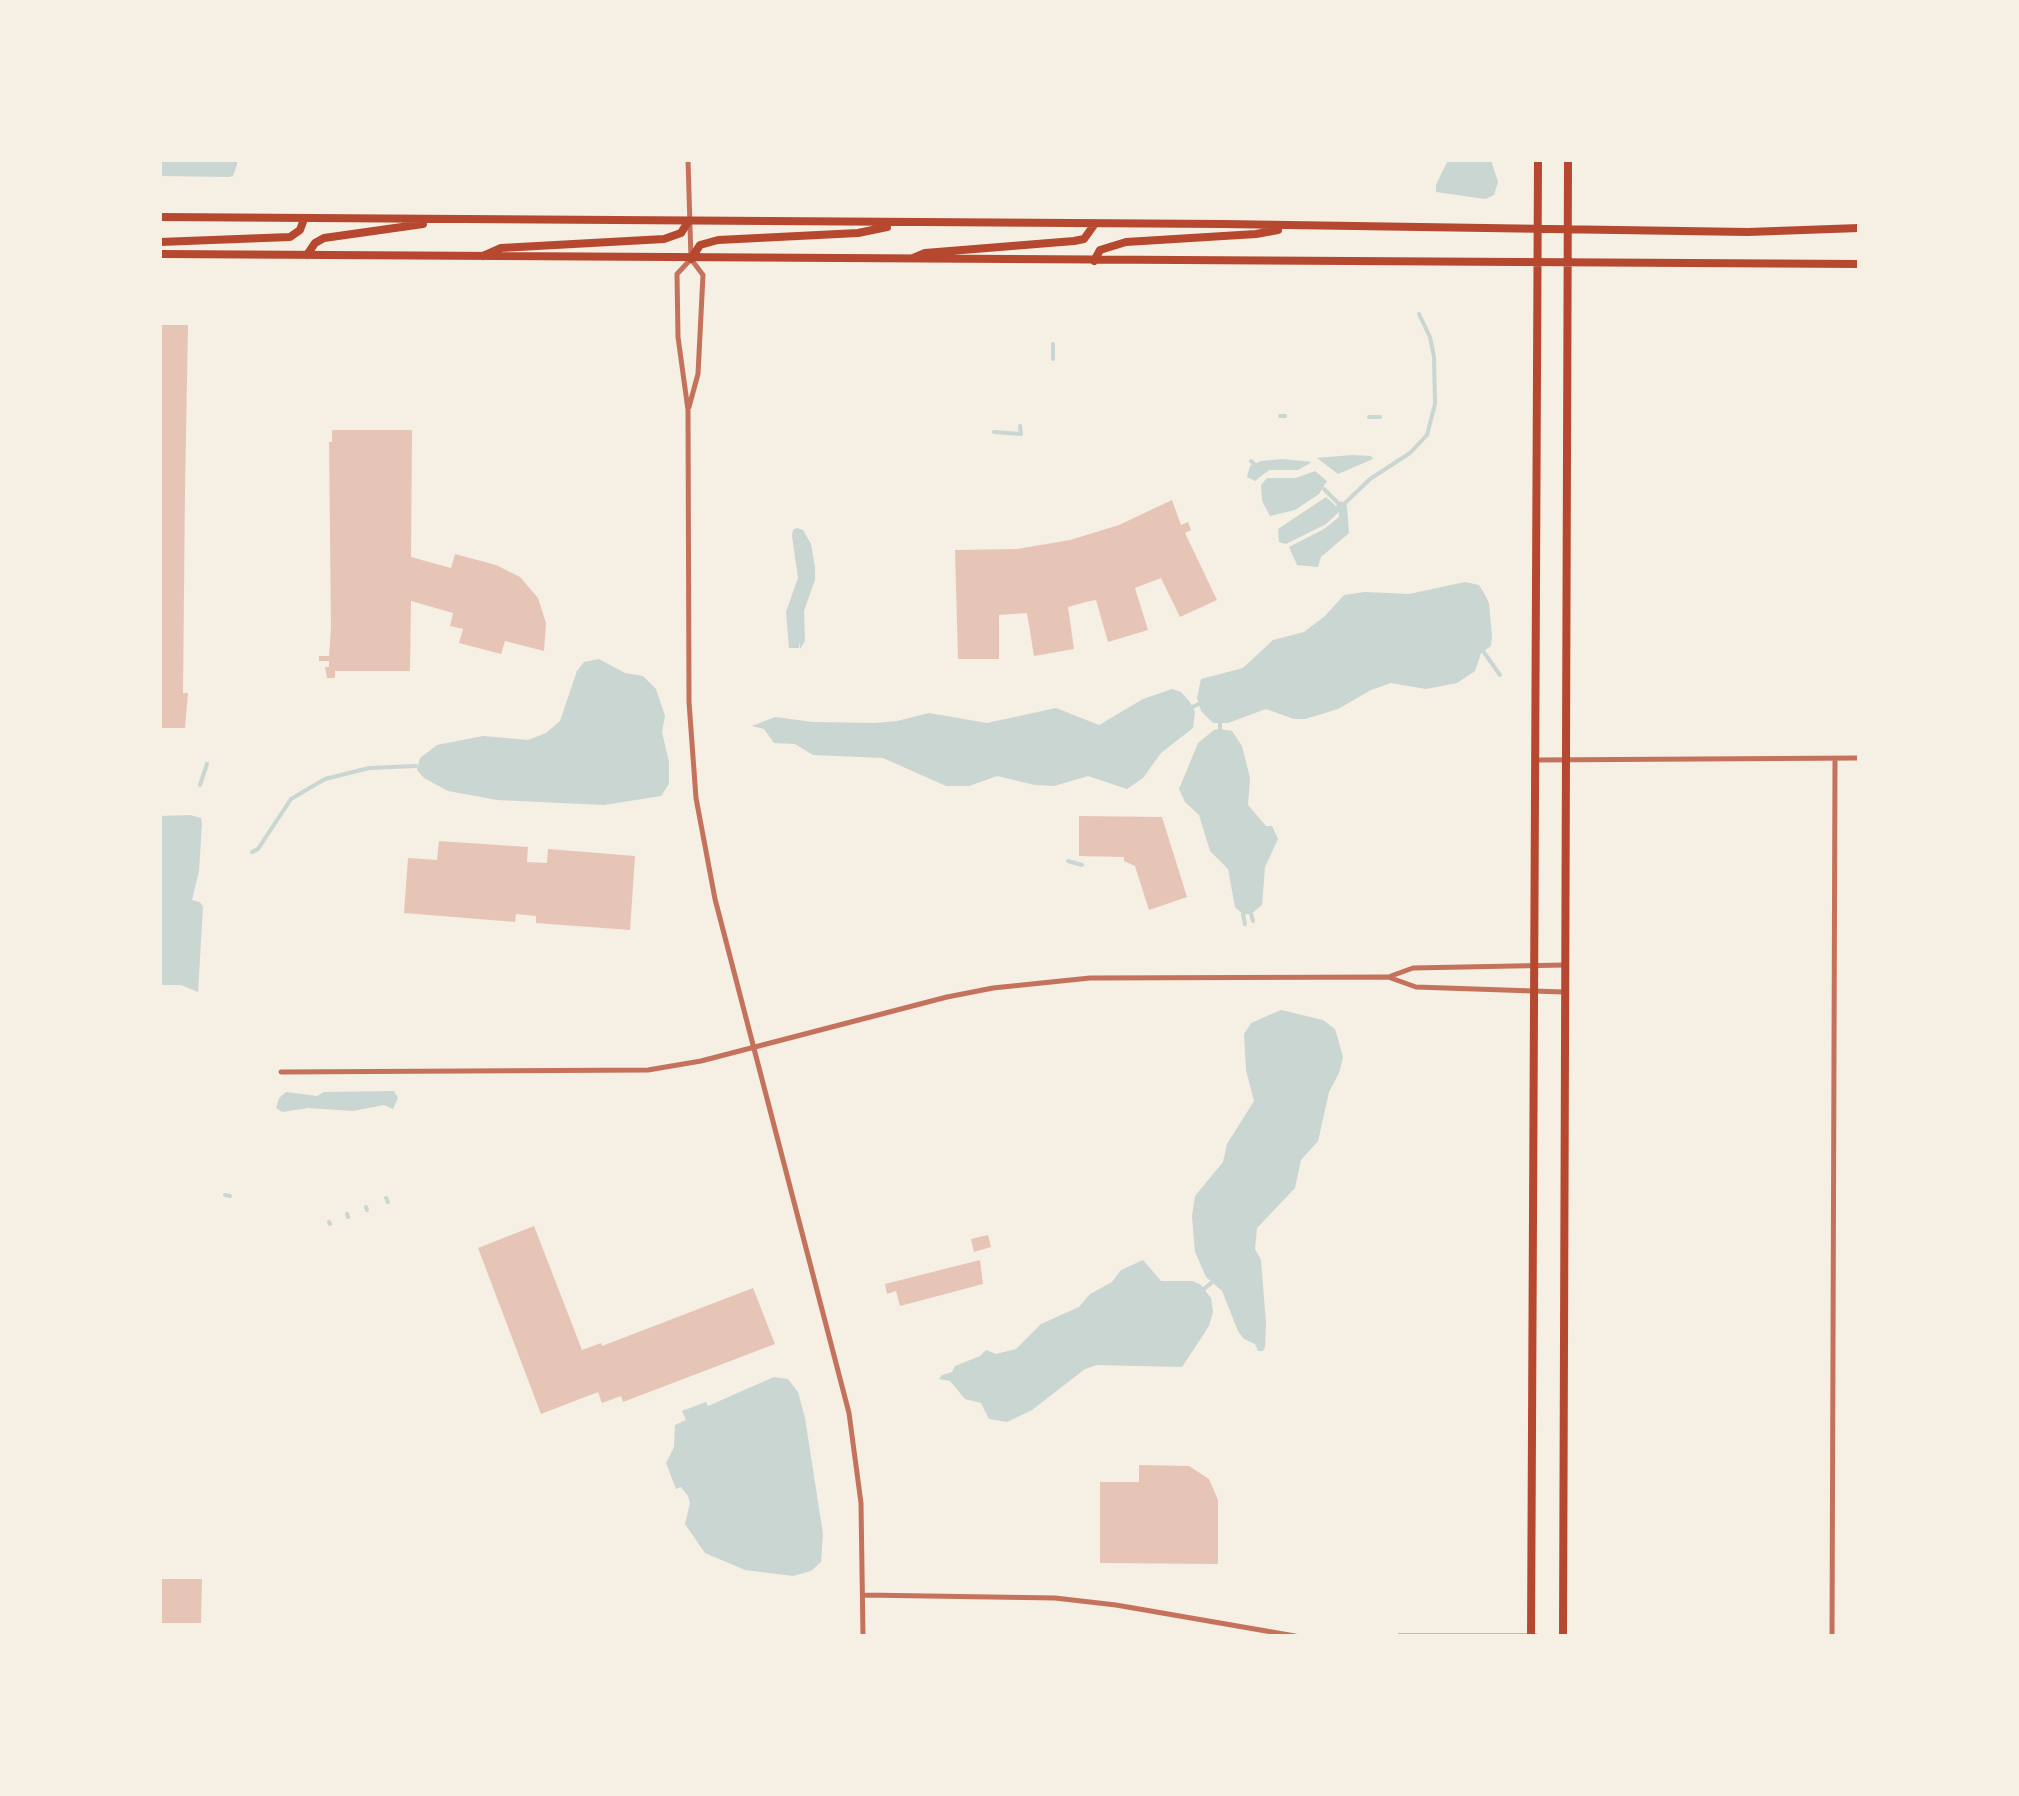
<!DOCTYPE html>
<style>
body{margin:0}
#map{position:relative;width:2019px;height:1796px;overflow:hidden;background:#f6efe4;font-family:"Archivo Narrow",sans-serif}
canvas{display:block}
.frame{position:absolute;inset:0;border:162px solid #f6efe4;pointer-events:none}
</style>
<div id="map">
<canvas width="2019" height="1796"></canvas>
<div class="frame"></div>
</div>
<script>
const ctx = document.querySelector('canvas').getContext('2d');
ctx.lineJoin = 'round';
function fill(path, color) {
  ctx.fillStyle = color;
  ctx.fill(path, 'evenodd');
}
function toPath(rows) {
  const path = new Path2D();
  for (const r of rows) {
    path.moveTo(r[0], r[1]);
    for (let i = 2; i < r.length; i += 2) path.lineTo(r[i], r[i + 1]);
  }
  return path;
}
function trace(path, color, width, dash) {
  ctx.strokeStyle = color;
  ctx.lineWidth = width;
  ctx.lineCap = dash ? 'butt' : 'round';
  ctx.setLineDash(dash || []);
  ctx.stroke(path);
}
fill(toPath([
 [160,160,237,160,237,165,233,176,229,177,162,176],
 [1448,160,1491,160,1498,182,1494,195,1485,199,1436,192,1436,185],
 [1352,455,1371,456,1373,459,1338,474,1317,458],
 [1283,459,1312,462,1298,470,1269,470,1255,481,1247,477,1250,466,1261,461],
 [1315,471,1327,481,1319,494,1295,510,1270,516,1262,501,1261,485,1267,478,1296,478],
 [1326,497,1336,506,1341,501,1347,506,1349,533,1321,557,1318,567,1297,565,1289,547,1324,529,1339,517,1339,512,1326,524,1286,544,1279,542,1278,529],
 [797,528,803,530,811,544,815,568,815,580,804,611,805,641,800,649,800,641,799,648,789,648,786,612,798,578,792,536,793,530],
 [1465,582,1479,585,1484,593,1489,603,1492,637,1491,646,1481,653,1475,671,1457,683,1426,689,1391,683,1371,690,1338,709,1305,719,1294,719,1266,709,1228,723,1213,723,1201,711,1197,698,1201,679,1243,668,1273,640,1304,632,1325,616,1344,595,1365,592,1409,594],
 [599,659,625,673,643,676,656,689,665,716,662,732,669,762,669,784,661,796,604,805,497,800,448,791,424,778,417,770,420,758,437,745,483,736,528,740,546,733,560,721,577,671,584,662],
 [1172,689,1181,692,1190,702,1195,712,1193,728,1161,753,1143,778,1127,789,1088,776,1054,786,1035,785,997,776,969,786,946,786,883,758,813,755,795,744,774,743,764,729,752,726,775,717,813,722,875,723,897,721,929,713,987,723,1056,708,1099,725,1143,699],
 [1220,729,1232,731,1242,746,1250,778,1248,805,1266,826,1272,826,1278,839,1265,867,1262,905,1251,914,1243,914,1235,907,1228,869,1210,851,1199,815,1185,802,1179,789,1198,743,1214,730],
 [190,815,201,818,202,824,199,871,192,900,200,902,203,907,198,992,181,985,160,985,160,816],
 [1281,1010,1323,1020,1335,1029,1343,1057,1339,1073,1329,1092,1318,1141,1301,1160,1295,1188,1257,1228,1255,1249,1261,1260,1266,1323,1265,1347,1263,1351,1258,1351,1255,1344,1244,1339,1238,1331,1222,1291,1206,1277,1195,1252,1192,1216,1195,1196,1223,1162,1227,1144,1254,1101,1246,1070,1244,1034,1251,1023],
 [394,1091,398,1098,393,1109,384,1105,353,1111,308,1108,282,1112,276,1108,279,1098,286,1092,317,1096,324,1092],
 [1143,1260,1161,1281,1193,1281,1201,1285,1211,1298,1213,1312,1209,1326,1182,1367,1097,1365,1085,1369,1032,1410,1007,1422,989,1419,981,1403,965,1399,950,1381,939,1379,942,1375,952,1372,955,1366,980,1356,986,1350,996,1354,1016,1349,1041,1324,1079,1307,1090,1294,1112,1282,1121,1270],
 [774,1377,788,1379,798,1392,805,1418,823,1534,821,1562,811,1571,793,1576,745,1570,705,1553,685,1524,690,1503,688,1496,681,1487,676,1489,666,1463,674,1447,675,1425,686,1420,682,1411,706,1402,708,1406]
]), '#c9d6d2');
trace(toPath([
 [1053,344,1053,359],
 [1280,416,1285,416],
 [1369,417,1380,417],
 [994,432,1021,434,1020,426],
 [1251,461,1254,464],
 [1324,489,1339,504],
 [1344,504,1370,479,1410,453,1427,435,1435,404,1434,357,1430,337,1419,314],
 [1483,651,1500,675],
 [1192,707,1199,704],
 [1220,723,1220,729],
 [200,785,207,764],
 [252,852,258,849,291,799,325,779,369,768,416,766],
 [1068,861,1082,865],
 [1243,914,1245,924],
 [1251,914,1253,921],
 [225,1195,230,1196],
 [386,1198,388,1202],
 [366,1207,367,1210],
 [347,1214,348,1217],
 [329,1222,330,1224],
 [1204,1289,1211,1283]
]), '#c9d6d2', 4);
fill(toPath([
 [160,325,188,325,185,491,183,693,188,693,185,728,160,728],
 [332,430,412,430,411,557,451,568,455,554,496,565,520,577,538,598,546,623,544,651,505,641,501,654,459,643,463,629,450,626,453,613,411,601,410,671,335,671,335,678,327,678,325,667,329,667,329,661,319,661,319,656,329,656,331,627,329,442,332,442],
 [1172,500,1181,525,1188,522,1191,530,1185,533,1217,600,1180,617,1161,578,1135,588,1148,630,1108,642,1096,600,1086,602,1068,607,1074,649,1034,656,1027,613,999,615,999,659,958,659,955,550,1017,549,1070,540,1119,525],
 [1079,816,1162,817,1187,897,1149,910,1135,866,1124,861,1124,857,1079,856],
 [439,841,528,847,527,862,547,863,548,849,635,856,630,930,536,923,536,916,516,914,515,922,404,913,408,858,437,860],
 [534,1226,582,1350,601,1343,602,1346,753,1288,775,1344,623,1402,621,1396,602,1403,598,1392,541,1414,478,1248],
 [988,1235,991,1247,974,1252,971,1239],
 [980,1260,983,1284,900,1306,896,1291,887,1294,885,1284],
 [1139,1465,1189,1466,1209,1479,1218,1500,1218,1564,1100,1563,1100,1482,1139,1482],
 [160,1579,202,1579,201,1623,160,1623]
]), '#e6c5b7');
trace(toPath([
 [688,160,691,259,703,275,698,374,689,407],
 [691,259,677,274,678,337,688,410,689,702,696,798,715,899,849,1413,861,1503,863,1636],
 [1536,760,1859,758],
 [1391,976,1413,968,1564,965],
 [281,1072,648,1070,701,1061,947,997,993,988,1090,978,1388,977,1416,987,1563,992],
 [864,1595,1055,1598,1116,1605,1295,1636],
 [1399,1636,1536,1636],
 [1832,1636,1835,760]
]), '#c5725c', 5);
trace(toPath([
 [160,217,1223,224,1748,232,1859,228],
 [160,242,290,237,300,230,304,219],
 [160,254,1859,264],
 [307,255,315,243,324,238,423,224],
 [483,256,501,248,664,239,681,233,688,222],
 [913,258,925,253,1074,241,1084,239,1094,225],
 [691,259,700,245,718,240,858,233,887,227],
 [1094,261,1100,250,1126,242,1256,234,1278,230],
 [1531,1636,1538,160],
 [1563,1636,1568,160]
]), '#b5482f', 8);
</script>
